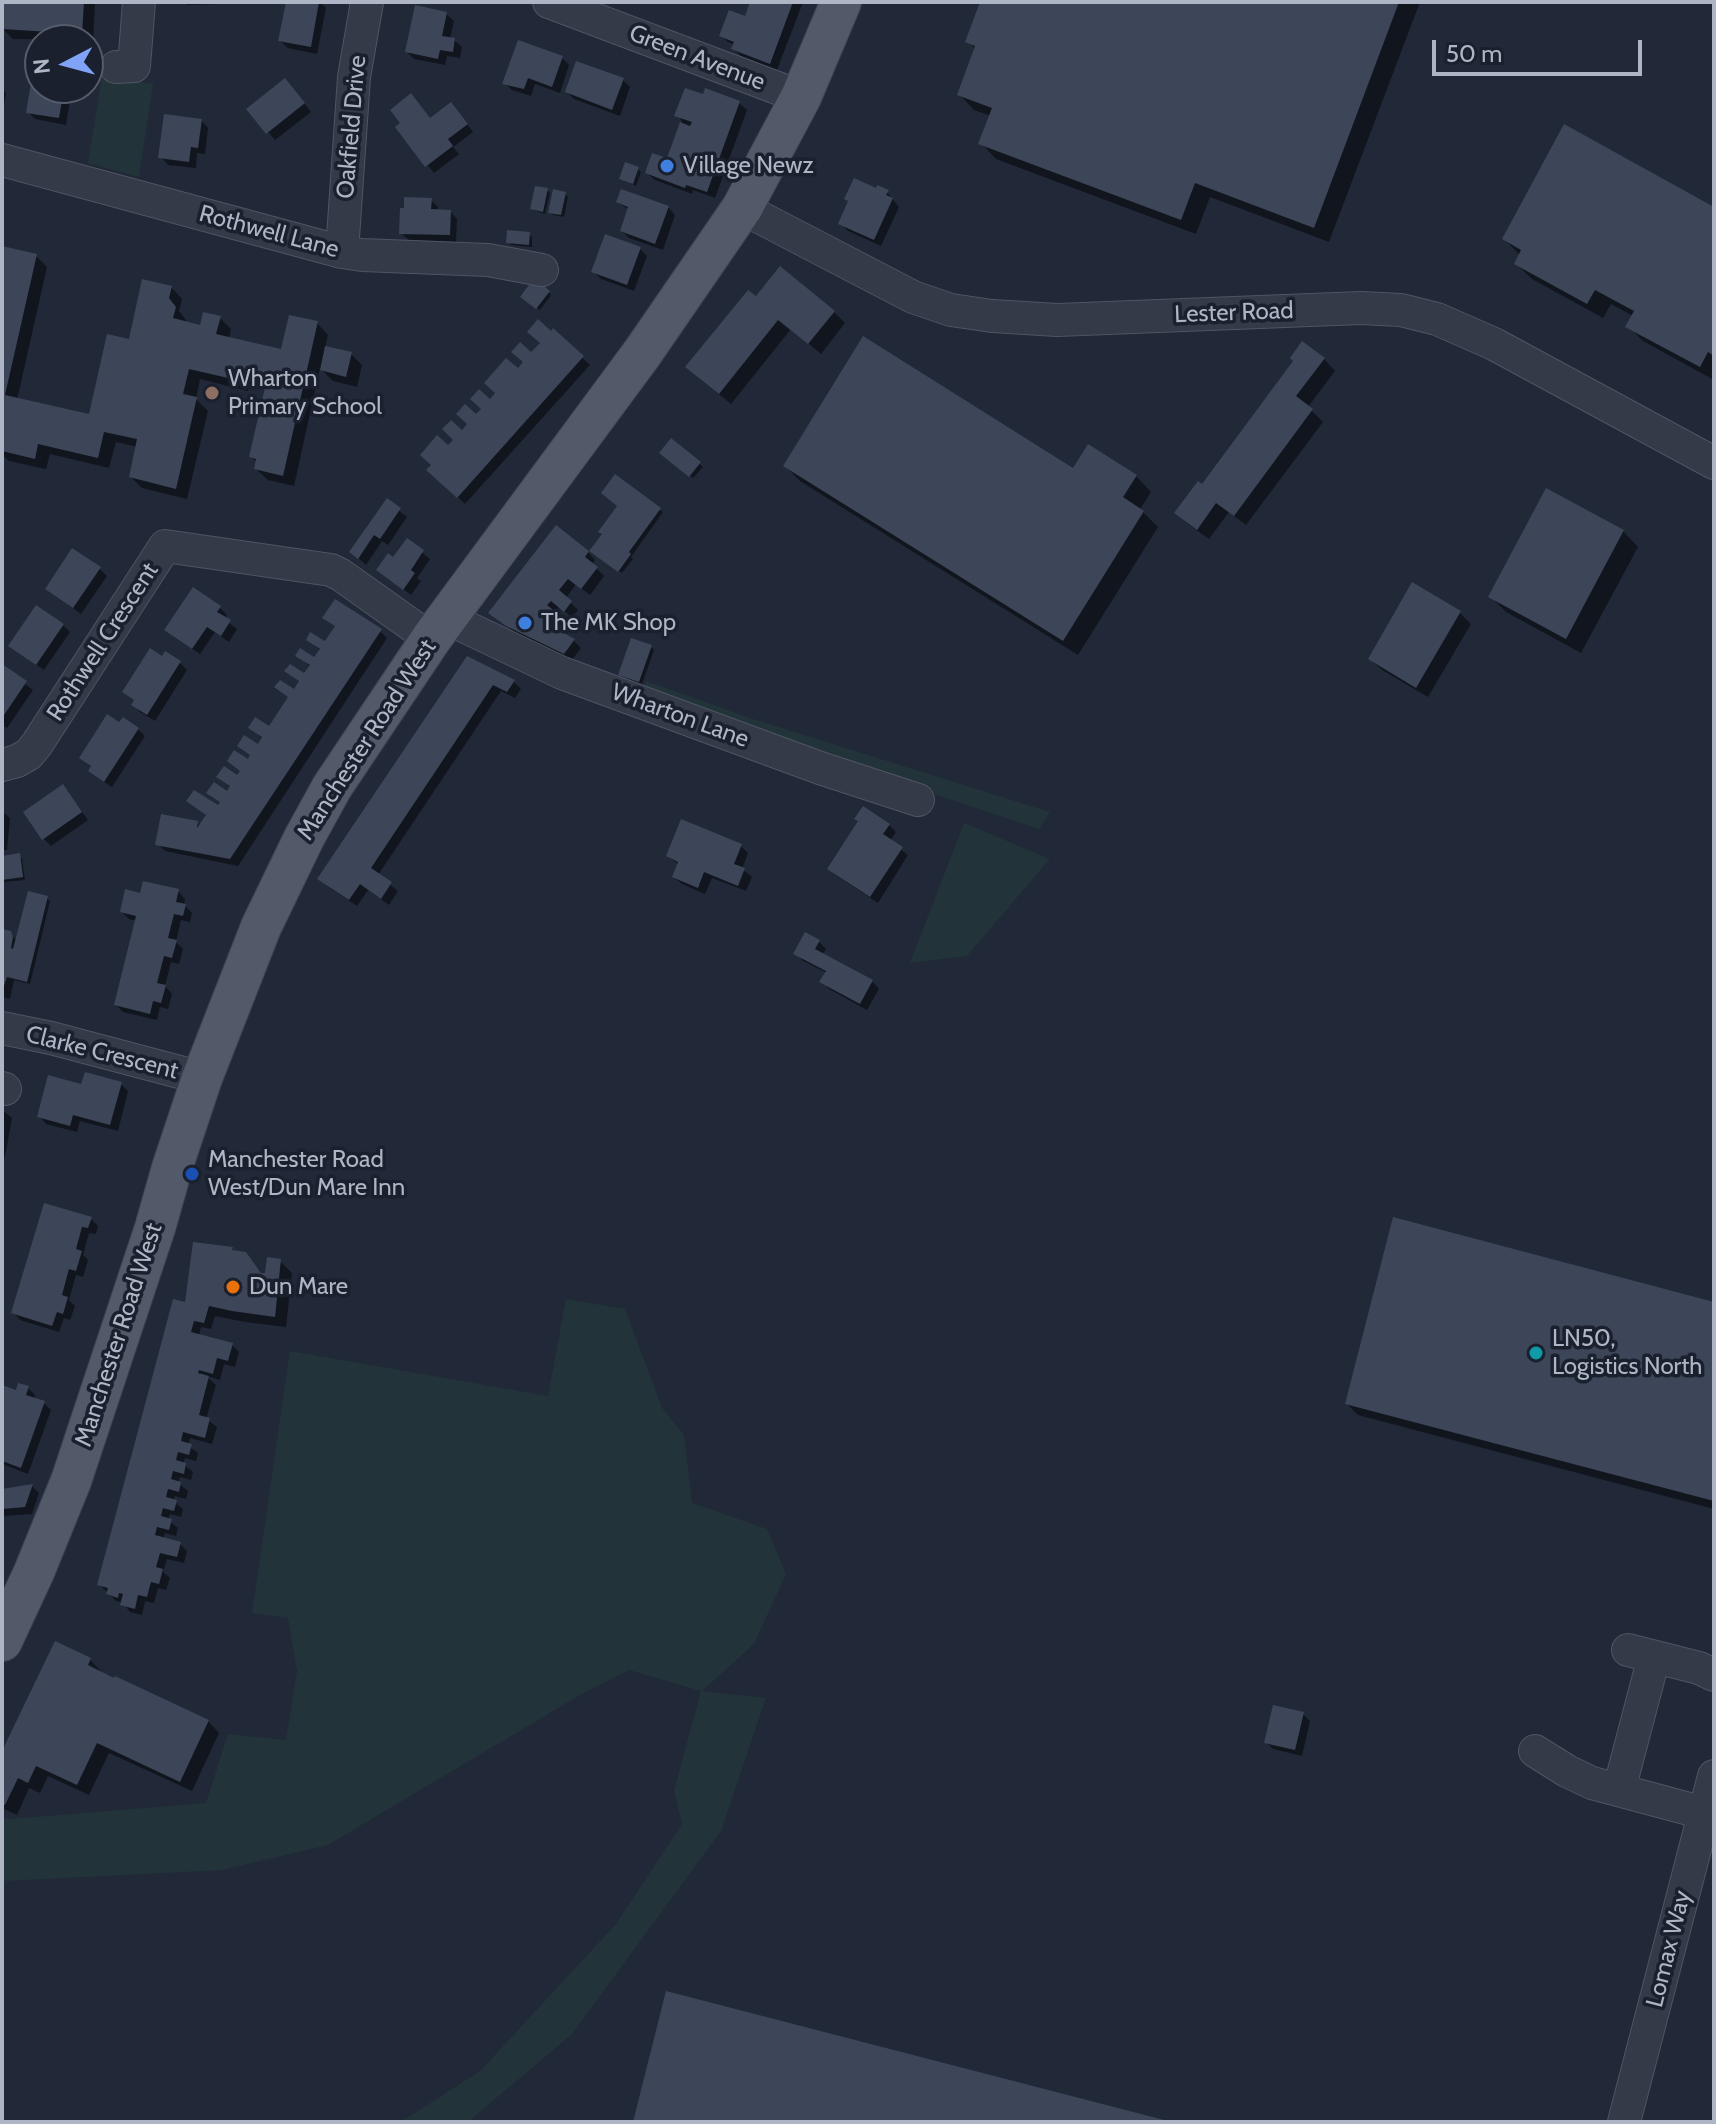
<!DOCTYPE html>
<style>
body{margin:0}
#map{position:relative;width:1716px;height:2124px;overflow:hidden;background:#212838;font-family:Cabin,sans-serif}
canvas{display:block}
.frame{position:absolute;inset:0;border:4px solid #aeb5c5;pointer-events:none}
.north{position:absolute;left:24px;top:24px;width:80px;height:80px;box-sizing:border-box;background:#1a202d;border:2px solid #555c6a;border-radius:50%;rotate:264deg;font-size:22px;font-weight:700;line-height:32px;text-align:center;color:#aeb5c5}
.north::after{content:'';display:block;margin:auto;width:28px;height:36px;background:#81a3f7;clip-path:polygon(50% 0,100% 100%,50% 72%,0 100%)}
.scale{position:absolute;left:1432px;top:40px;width:210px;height:36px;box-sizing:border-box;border:4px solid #aeb5c5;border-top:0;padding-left:10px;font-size:24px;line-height:28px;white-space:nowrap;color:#aeb5c5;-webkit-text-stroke:6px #1a202d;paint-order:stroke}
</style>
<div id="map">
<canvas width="1716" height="2124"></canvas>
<div class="frame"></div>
<div class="north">N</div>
<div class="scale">50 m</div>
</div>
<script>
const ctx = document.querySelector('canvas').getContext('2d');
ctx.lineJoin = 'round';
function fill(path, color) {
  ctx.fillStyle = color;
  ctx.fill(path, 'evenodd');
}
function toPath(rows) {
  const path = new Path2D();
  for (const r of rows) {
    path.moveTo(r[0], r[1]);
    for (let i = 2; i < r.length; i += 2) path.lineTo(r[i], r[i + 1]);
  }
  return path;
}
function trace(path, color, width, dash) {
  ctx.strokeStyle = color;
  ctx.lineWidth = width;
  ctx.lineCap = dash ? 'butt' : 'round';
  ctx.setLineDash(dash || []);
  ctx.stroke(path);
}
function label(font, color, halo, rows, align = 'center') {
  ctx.font = font + ' Cabin,sans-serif';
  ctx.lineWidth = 7;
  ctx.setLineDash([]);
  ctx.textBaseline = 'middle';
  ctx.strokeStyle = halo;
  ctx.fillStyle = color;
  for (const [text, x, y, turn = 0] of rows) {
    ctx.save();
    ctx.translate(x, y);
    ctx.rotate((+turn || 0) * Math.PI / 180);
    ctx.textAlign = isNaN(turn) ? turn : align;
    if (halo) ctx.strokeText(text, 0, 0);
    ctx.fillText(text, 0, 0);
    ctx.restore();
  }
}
fill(toPath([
 [102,76,153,84,139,177,88,163],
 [646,681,753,719,1050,812,1039,829,785,744,644,688],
 [964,823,1050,859,967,956,910,963],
 [566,1299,625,1309,662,1408,684,1435,692,1503,767,1529,786,1574,754,1644,702,1691,766,1698,721,1831,572,2034,468,2122,401,2122,480,2071,616,1924,682,1824,674,1791,701,1691,629,1670,580,1695,328,1845,222,1870,2,1881,2,1817,10,1819,206,1803,228,1734,286,1740,297,1671,288,1618,252,1613,290,1351,548,1396]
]), '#223439');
fill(toPath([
 [3,2,95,2,93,44,88,44,88,40,13,39,2,28],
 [184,2,222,2,222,4,187,5],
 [288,2,320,2,326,8,317,54,288,48,280,41],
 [752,2,803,2,777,70,741,56,734,49,735,45,728,42,721,35,746,18],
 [982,2,1420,2,1329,242,1210,197,1196,234,996,159,981,143,991,116,974,110,959,94,976,50,968,41],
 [446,14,454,21,450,39,454,40,462,47,460,58,447,56,445,65,414,59,407,52],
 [562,58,569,65,560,93,535,84,531,96,512,90,505,83],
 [40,61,40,88,72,88,66,125,35,119,28,112],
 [623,80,630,87,620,116,574,99,567,92],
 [292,88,311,112,275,140,249,109],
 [2,89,6,93,3,112,2,112],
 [706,91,739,103,747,110,715,198,693,190,692,194,655,180,647,173,668,161,682,121,677,115,704,97],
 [458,112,473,132,453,147,459,154,434,173,397,128],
 [201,120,208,128,205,154,197,153,196,168,168,165,161,157],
 [638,169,641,172,636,186,622,178],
 [547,190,550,193,545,214,536,211,532,208],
 [877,191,887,192,899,207,881,246,848,231,840,223],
 [565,194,568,197,564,217,553,215,550,212],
 [431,200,438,207,438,211,450,211,457,219,456,242,409,240,401,233],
 [618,202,668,207,675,215,663,250,629,238,622,231,629,210],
 [1714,209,1714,380,1643,341,1628,326,1633,316,1611,304,1603,318,1532,279,1516,264,1519,254,1504,239],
 [529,234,532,237,532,247,511,245,508,242],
 [2,248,36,256,47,267,17,400,91,416,131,341,171,287,182,299,179,311,186,320,185,323,201,327,220,318,231,329,229,339,283,351,317,323,328,335,325,348,351,354,362,365,357,387,333,381,320,368,294,486,268,480,256,469,258,463,251,457,268,382,251,378,248,391,200,379,196,399,208,411,187,499,142,488,131,477,138,447,116,442,109,468,50,454,46,469,9,461,2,454],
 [639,248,647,256,634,291,601,279,594,272],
 [548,292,551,295,540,310,525,299],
 [756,299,834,312,845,323,821,354,791,329,731,404,699,378],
 [553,331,590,365,465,504,436,477,448,448],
 [1324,359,1335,371,1308,407,1323,422,1246,525,1229,512,1209,539,1188,524,1176,513,1202,487,1296,361],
 [671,441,703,467,693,478,662,453],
 [785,466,1136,476,1151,492,1140,509,1158,527,1078,655,800,481],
 [387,501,407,517,388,545,382,541,366,565,352,552],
 [660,510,663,512,631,557,633,559,622,573,595,554],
 [1623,531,1638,547,1581,653,1506,612,1490,596],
 [408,541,430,559,417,578,421,581,411,595,378,570,394,560],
 [588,552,595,560,592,564,604,576,590,595,576,584,566,598,578,610,572,617,559,607,554,613,567,625,560,633,574,641,581,648,572,660,515,632,498,620],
 [100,569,107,576,81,614,47,589],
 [193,590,220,608,227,615,224,619,237,629,229,642,215,632,200,654,174,637],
 [1460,613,1471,624,1428,697,1382,670,1370,659],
 [325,617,380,631,387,638,238,866,165,851,158,844,197,823,201,826,207,816,189,801,218,808,221,803,209,793,228,794,232,788,219,777,238,778,242,772,229,761,248,762,252,756,239,745,258,747,263,739,251,728,270,729,290,698,277,687,294,692,300,682,287,671,305,676,311,667,298,656,315,660,321,651,308,640,326,644,337,627],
 [63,625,70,632,44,670,18,652],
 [651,647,654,650,642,684,624,677,621,674],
 [162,659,180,663,187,670,155,721,140,712,133,704,135,701,124,692],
 [467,659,514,682,521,689,515,698,501,691,378,875,398,891,389,905,368,890,357,906,327,886,320,879],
 [2,667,33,690,7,728,2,725],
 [120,725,138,729,145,736,112,787,98,778,90,771,92,768,82,758],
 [63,786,88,820,51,846,44,839],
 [2,811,10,818,7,850,2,850],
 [889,825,896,832,890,841,908,855,878,903,837,876,829,869],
 [741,846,748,853,742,869,752,877,746,891,712,878,705,894,682,884,674,877,679,865,668,856],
 [19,856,22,859,25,880,4,882,2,880,2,858],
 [178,891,185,899,184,905,192,913,190,922,181,920,176,942,183,949,179,964,171,962,165,986,172,994,168,1009,160,1007,157,1020,123,1012,116,1005,137,921,129,919,122,912,141,895],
 [47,898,50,901,30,984,14,980,10,999,2,997,2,931,10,933,17,941],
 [818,941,826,949,822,955,872,981,879,989,867,1010,829,989,822,982,827,973,803,961,796,953],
 [121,1084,128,1091,118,1131,80,1121,77,1132,46,1124,39,1116],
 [2,1110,12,1118,5,1157,2,1156],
 [45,1205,91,1219,98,1226,96,1234,89,1233,83,1255,88,1260,83,1277,76,1275,69,1300,75,1306,70,1320,64,1318,59,1332,20,1320,13,1312],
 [232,1249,235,1253,245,1254,263,1275,280,1261,292,1273,286,1327,245,1322,215,1316,211,1329,201,1327,199,1336,232,1345,239,1352,235,1367,224,1364,220,1380,206,1376,216,1385,206,1419,217,1427,212,1444,190,1438,188,1446,198,1453,196,1461,185,1458,183,1464,193,1472,191,1480,180,1477,178,1483,188,1491,186,1499,175,1496,173,1501,183,1509,181,1517,170,1514,168,1520,178,1528,176,1536,165,1533,163,1539,180,1544,187,1551,184,1563,167,1559,163,1572,170,1578,166,1590,158,1588,154,1603,145,1601,142,1615,130,1612,123,1603,116,1601,99,1584,191,1305],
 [1714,1304,1714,1509,1358,1415,1347,1404],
 [2,1388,17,1393,28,1388,35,1395,34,1399,44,1403,51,1410,28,1474,2,1464],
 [32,1486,39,1493,32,1514,2,1516,2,1491],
 [90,1660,101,1671,100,1674,208,1721,219,1733,192,1791,109,1753,89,1795,48,1776,40,1793,29,1788,17,1815,2,1808,2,1756],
 [1303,1714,1310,1721,1302,1756,1273,1749,1266,1742]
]), '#0007');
fill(toPath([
 [2,2,84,2,82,34,2,29],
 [286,2,319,2,311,47,278,41],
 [750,2,793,2,770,64,731,49,734,42,719,36,729,10,745,16],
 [980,2,1399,2,1314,228,1195,183,1181,220,978,144,992,108,957,95,975,46,965,42],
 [415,5,447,12,442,36,455,38,453,52,440,50,438,59,405,52],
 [518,40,563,56,552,87,528,78,524,89,502,84],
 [35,59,40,59,40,88,64,88,59,118,26,113],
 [576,61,624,78,612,110,565,92],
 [285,78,305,103,266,134,246,109],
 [685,88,703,94,705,88,740,101,707,192,686,185,685,188,645,173,652,153,667,158,680,122,690,126,692,122,674,116],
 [411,93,430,118,451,102,468,124,448,139,453,146,425,167,395,127,400,123,390,110],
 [164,114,202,119,198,148,191,147,189,162,158,158],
 [1564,124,1714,207,1714,356,1708,352,1700,367,1625,327,1634,311,1595,290,1587,304,1514,264,1521,250,1502,239],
 [625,162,639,167,633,184,619,179],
 [854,178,876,188,877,185,889,190,886,195,893,198,874,240,838,224,848,201,844,199],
 [535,186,548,188,543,212,530,209],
 [553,189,566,192,561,215,548,213],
 [621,189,669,206,655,244,620,231,628,207,616,202],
 [404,197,432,198,431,209,451,210,450,235,399,234,400,208,404,208],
 [507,230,530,232,529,245,506,243],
 [605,234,641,247,627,285,591,272],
 [2,246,37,254,5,395,89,414,107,334,129,339,142,279,172,286,169,298,176,307,173,318,200,325,203,312,221,316,216,334,281,349,289,315,318,321,283,476,254,469,256,459,249,457,267,379,263,374,240,368,237,380,189,369,183,394,197,397,176,489,129,477,137,439,104,432,98,458,38,444,35,459,2,451],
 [780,266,835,311,808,344,778,320,719,394,685,367,748,290,756,296],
 [534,278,550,291,536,309,520,297],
 [538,319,551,331,553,328,584,356,457,498,426,470,431,465,420,455,437,435,448,445,453,440,442,429,451,420,462,430,467,424,456,414,465,404,476,414,481,409,470,399,479,389,490,399,495,393,484,383,506,358,518,368,523,362,511,352,520,342,531,352,540,343,527,332],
 [863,336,1073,468,1088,444,1137,475,1123,497,1144,511,1063,641,783,466],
 [1302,341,1325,358,1296,396,1313,409,1234,516,1216,503,1197,530,1174,513,1198,481,1202,484,1293,361,1290,358],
 [325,346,352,352,346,377,320,370],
 [671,438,701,462,689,477,659,453],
 [615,474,661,508,629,552,631,554,618,572,589,551,602,534,598,532,617,506,601,493],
 [1546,488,1624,530,1566,639,1488,597],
 [387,498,401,508,380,539,374,535,358,559,349,552],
 [556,525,589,551,585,557,598,567,581,589,568,579,559,590,572,601,564,612,551,601,547,605,561,616,552,627,575,639,564,654,506,626,488,613],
 [407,538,424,550,411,570,415,573,403,590,376,570,388,553,393,557],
 [72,548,101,567,73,608,45,589],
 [1412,582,1461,611,1416,688,1368,659],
 [193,587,221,606,217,612,231,620,221,636,207,627,192,649,164,630],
 [335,599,382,629,230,859,155,845,161,814,198,821,197,828,206,815,186,801,194,790,218,805,220,802,206,793,214,782,227,791,230,786,216,777,224,766,237,775,240,771,227,761,234,750,248,759,250,755,237,746,244,735,258,744,262,737,248,728,255,717,269,726,288,697,274,687,280,680,294,689,299,681,284,671,290,664,304,673,310,665,295,656,300,648,314,657,320,649,306,640,310,632,325,641,335,626,322,618],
 [36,605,64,624,36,665,8,646],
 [631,638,652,645,639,682,618,675],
 [150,648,162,656,165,651,181,661,147,715,131,705,134,700,122,692],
 [467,656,515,680,507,692,493,685,371,868,392,882,381,899,360,884,349,900,317,879],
 [2,664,27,681,2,718],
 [107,714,119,722,123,717,139,728,104,782,88,771,91,766,79,758],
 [63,784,82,812,42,840,23,812],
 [863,806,890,824,883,834,903,847,870,897,827,869,858,821,854,819],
 [681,819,742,844,734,864,745,868,738,886,704,872,698,888,672,877,678,862,666,856],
 [20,853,23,877,2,880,2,856],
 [143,881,179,889,176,902,186,904,183,916,174,914,168,938,177,940,172,958,164,956,157,983,166,985,161,1003,153,1001,150,1014,114,1005,136,916,120,912,125,889,140,893],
 [28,891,48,896,27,982,7,977,2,992,2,929,11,931,13,937,11,948,13,949],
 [805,932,820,940,815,949,873,980,860,1004,819,982,826,971,793,954],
 [85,1072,122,1082,110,1125,73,1115,70,1126,37,1117,48,1075,81,1084],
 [44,1203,92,1217,88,1228,82,1227,76,1249,82,1251,76,1271,69,1269,66,1280,62,1295,68,1297,63,1314,57,1312,52,1326,11,1313],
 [1393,1217,1714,1302,1714,1501,1345,1404],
 [193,1242,233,1247,232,1250,246,1252,261,1273,265,1273,267,1257,281,1259,275,1317,232,1311,209,1306,204,1323,194,1321,191,1332,233,1343,228,1361,217,1358,213,1374,199,1370,198,1373,209,1376,199,1415,210,1418,205,1438,183,1432,181,1441,192,1444,189,1455,178,1452,176,1460,186,1463,184,1474,173,1471,171,1479,181,1482,179,1492,168,1489,166,1497,177,1500,174,1511,163,1508,161,1516,172,1519,169,1530,157,1527,155,1535,181,1542,177,1557,160,1553,156,1567,163,1569,159,1584,151,1582,147,1597,138,1595,135,1609,120,1605,123,1594,119,1593,118,1598,106,1594,108,1588,97,1585,173,1299,185,1302],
 [18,1383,29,1386,26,1395,45,1401,21,1468,2,1461,2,1385,16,1390],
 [33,1484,25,1507,2,1509,2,1489],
 [55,1641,91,1658,88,1665,114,1678,115,1676,209,1720,180,1782,97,1743,77,1785,36,1766,28,1783,18,1778,5,1805,2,1804,2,1751],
 [1273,1705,1304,1712,1295,1750,1264,1743],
 [666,1991,1168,2121,1167,2122,633,2122]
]), '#3d4658');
const minor = toPath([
 [549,2,801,97],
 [116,67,134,66,139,2],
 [2,160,342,252,362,255,488,260,542,270],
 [742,208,913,297,951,310,992,316,1057,320,1361,308,1401,310,1437,319,1494,344,1714,463],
 [342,252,354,77,367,2],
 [447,618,562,673,820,768,918,800],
 [2,765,17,761,29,754,37,744,165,546,331,570,341,575,431,639],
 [2,1028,51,1038,202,1078],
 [2,1088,5,1089],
 [1628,1650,1699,1668,1714,1675],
 [1535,1751,1567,1771,1592,1783,1704,1813],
 [1619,1790,1654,1657],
 [1624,2122,1714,1776]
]);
const major = toPath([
 [2,1641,34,1572,71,1481,155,1228,172,1168,202,1078,261,927,304,838,332,787,431,639,643,352,742,208,801,97,841,2]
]);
trace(minor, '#4e5563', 34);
trace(major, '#3d4352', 42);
trace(minor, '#343a48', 32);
trace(major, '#525968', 40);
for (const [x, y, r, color] of [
 [667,166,8,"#3f7fe0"],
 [212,393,8,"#8d6e63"],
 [525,623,8,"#3f7fe0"],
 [192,1174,8,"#1a4fb4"],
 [233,1287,8,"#e8710a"],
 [1536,1353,8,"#0f9aa8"]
]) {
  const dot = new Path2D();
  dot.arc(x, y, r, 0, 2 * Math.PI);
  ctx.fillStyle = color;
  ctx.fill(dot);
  trace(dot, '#1a202d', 3);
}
label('24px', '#aeb5c5', '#1a202d', [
 ["Green Avenue",697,58,21],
 ["Oakfield Drive",352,127,-85],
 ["Rothwell Lane",269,232,15],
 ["Lester Road",1234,313,-2],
 ["Rothwell Crescent",103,642,-57],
 ["Wharton Lane",680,716,20],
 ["Manchester Road West",367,740,-57],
 ["Clarke Crescent",102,1053,14],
 ["Manchester Road West",119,1335,-72],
 ["Lomax Way",1669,1949,-76]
]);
label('24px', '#aeb5c5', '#1a202d', [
 ["Village Newz",683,166],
 ["Wharton",228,379],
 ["Primary School",228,407],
 ["The MK Shop",541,623],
 ["Manchester Road",208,1160],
 ["West/Dun Mare Inn",208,1188],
 ["Dun Mare",249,1287],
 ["LN50,",1552,1339],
 ["Logistics North",1552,1367]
], 'left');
</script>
